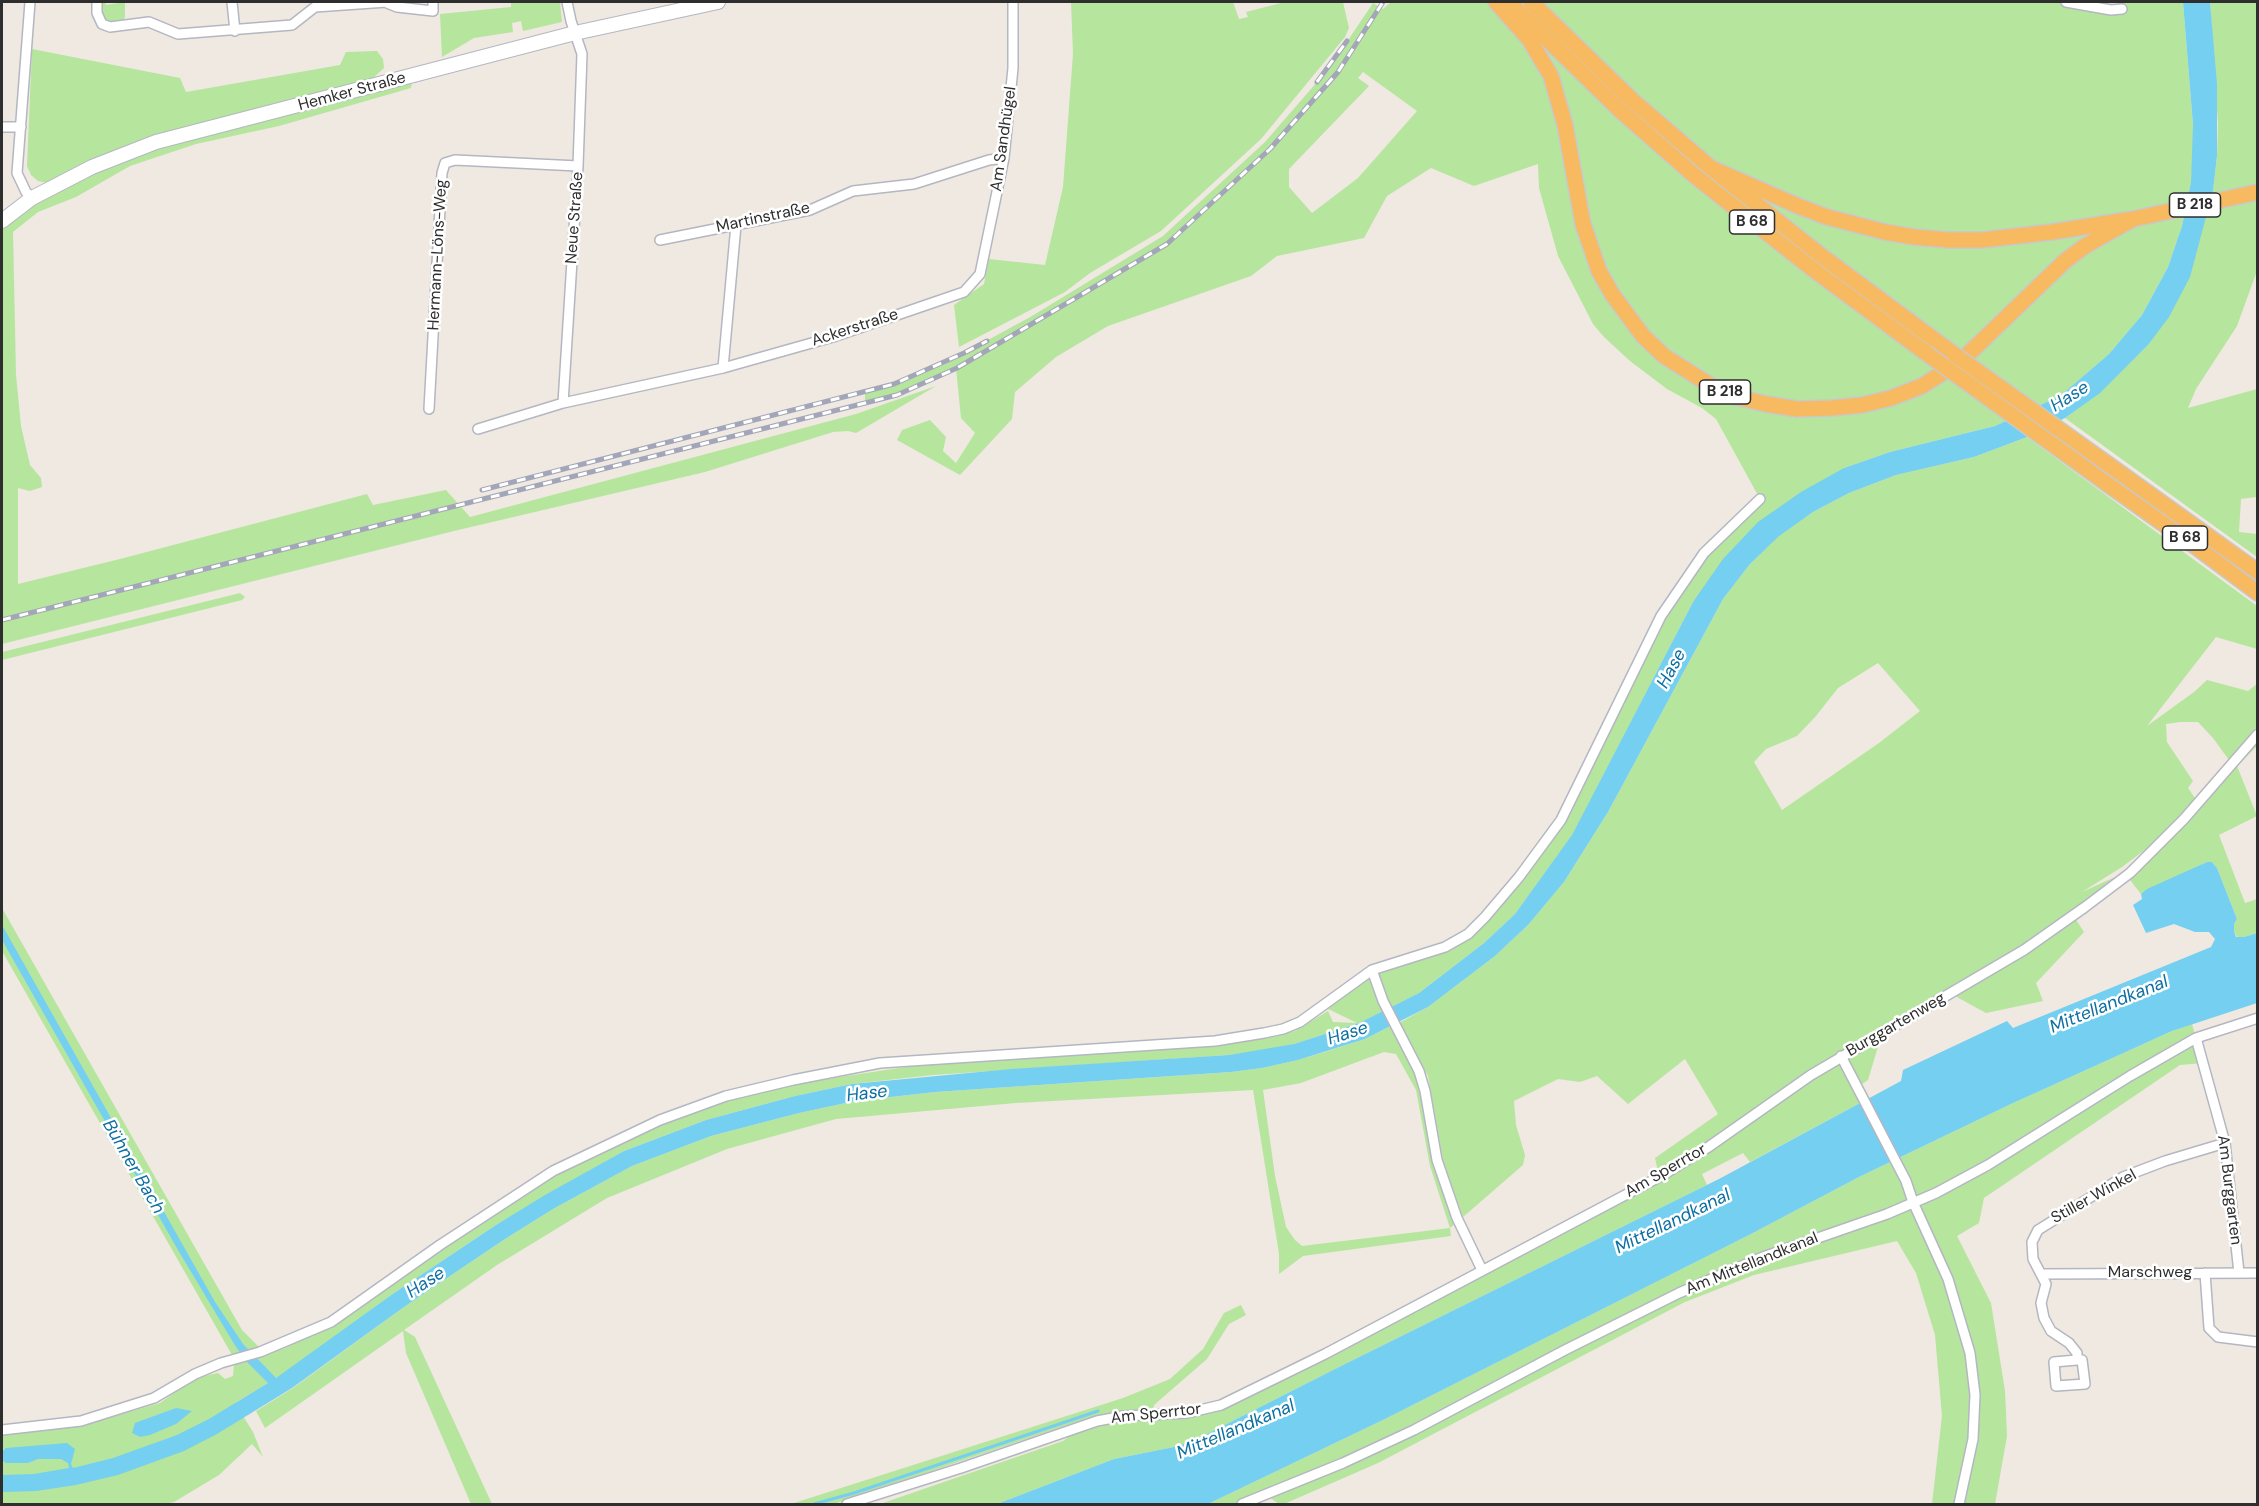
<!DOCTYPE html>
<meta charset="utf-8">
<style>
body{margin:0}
#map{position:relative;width:2259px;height:1506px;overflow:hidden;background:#efe9e1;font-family:"DM Sans",sans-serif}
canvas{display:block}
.frame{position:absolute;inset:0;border:3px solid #2e2e2e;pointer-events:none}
</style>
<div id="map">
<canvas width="2259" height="1506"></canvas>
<div class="frame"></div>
</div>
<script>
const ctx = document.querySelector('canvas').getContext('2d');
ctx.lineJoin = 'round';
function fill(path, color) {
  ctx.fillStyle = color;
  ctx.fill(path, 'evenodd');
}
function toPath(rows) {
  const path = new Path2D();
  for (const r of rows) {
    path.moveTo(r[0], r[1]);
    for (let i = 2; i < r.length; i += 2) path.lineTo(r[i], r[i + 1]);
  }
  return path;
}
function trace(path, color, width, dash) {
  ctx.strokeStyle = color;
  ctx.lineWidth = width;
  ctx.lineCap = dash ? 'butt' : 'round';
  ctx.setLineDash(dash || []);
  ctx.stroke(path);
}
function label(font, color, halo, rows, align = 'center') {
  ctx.font = font + ' "DM Sans",sans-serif';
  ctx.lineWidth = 5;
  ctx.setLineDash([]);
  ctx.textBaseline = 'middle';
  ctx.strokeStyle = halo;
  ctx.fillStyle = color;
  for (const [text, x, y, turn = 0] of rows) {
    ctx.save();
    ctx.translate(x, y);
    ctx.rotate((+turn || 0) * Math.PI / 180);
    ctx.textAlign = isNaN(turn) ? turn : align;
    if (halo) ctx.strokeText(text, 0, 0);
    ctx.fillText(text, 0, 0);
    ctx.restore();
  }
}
fill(toPath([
 [100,2,105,2,106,5,125,2,125,17,123,22,111,23,105,20,102,14],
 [511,2,560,2,562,22,523,31,521,21,512,23,513,32,474,38,442,57,440,14,511,7],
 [1071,2,1233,2,1239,19,1248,17,1246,12,1285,2,1343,2,1349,28,1345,37,1261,139,1161,231,1090,273,1065,292,959,347,954,305,984,284,989,259,1045,265,1063,187,1073,54],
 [1391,2,1509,2,1621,111,1948,370,1960,361,1759,208,1531,2,2066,2,2111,10,2119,2,2183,2,2193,125,2193,156,2191,182,2182,226,2168,267,2142,315,2109,354,2060,396,1995,426,1890,452,1844,468,1693,602,1572,836,1515,914,1484,943,1419,993,1359,1023,1294,1044,1259,1051,1229,1055,933,1075,852,1084,795,1096,706,1120,624,1151,496,1225,394,1293,283,1374,235,1403,253,1432,263,1457,252,1444,219,1475,174,1502,164,1504,2,1504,2,1435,81,1426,160,1403,195,1378,218,1373,225,1379,233,1376,234,1365,285,1348,334,1325,445,1245,555,1175,663,1123,729,1100,794,1084,938,1062,1222,1043,1295,1031,1328,1011,1333,1022,1357,1023,1322,1006,1361,976,1468,934,1561,820,1661,616,1704,553,1760,499,1716,419,1702,408,1667,389,1630,361,1604,337,1593,324,1558,256,1539,188,1538,164,1474,186,1431,168,1387,196,1364,238,1277,256,1251,276,1108,326,1056,357,1015,392,1012,419,960,475,897,440,902,430,930,420,946,437,943,451,956,463,975,433,961,418,956,368,897,395,865,403,865,393,894,384,964,353,1032,316,1163,236,1265,142,1330,67,1373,3,1383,9],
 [1363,72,1417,111,1358,178,1312,213,1289,187,1289,169,1369,86,1358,78],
 [2210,2,2257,2,2257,271,2237,326,2196,389,2188,408,2257,389,2257,497,2241,499,2239,532,2257,534,2257,557,2065,418,2100,392,2148,345,2213,191,2217,156,2218,124],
 [32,49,180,78,186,92,340,65,346,52,377,51,383,59,384,68,372,79,173,130,133,143,86,162,47,183,38,181,31,175,27,166],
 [412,81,411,88,279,126,196,144,130,166,76,197,38,212,13,232,16,375,21,426,30,465,41,478,42,487,30,491,18,488,18,584,120,559,367,494,373,505,446,490,470,517,856,414,936,386,856,433,848,431,833,432,705,472,454,531,2,644,2,229,36,203,92,172,156,148],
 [2027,437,2257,606,2257,649,2216,637,2147,726,2194,692,2207,680,2248,691,2257,684,2257,726,2229,760,2213,738,2198,722,2180,722,2166,724,2167,742,2193,781,2188,788,2197,801,2158,840,2122,867,2082,892,2115,877,2071,912,2084,932,2036,983,2043,1001,1986,1013,1955,996,1946,989,1877,1031,1880,1040,1868,1080,1855,1089,1862,1102,1750,1162,1743,1153,1702,1174,1707,1185,1343,1365,1205,1435,1179,1446,1114,1459,997,1504,880,1504,1063,1441,1093,1419,1079,1421,834,1504,791,1504,1123,1398,1170,1379,1203,1349,1224,1313,1241,1305,1246,1315,1229,1324,1207,1359,1154,1405,1152,1418,1184,1418,1237,1403,1660,1181,1655,1158,1718,1114,1685,1059,1628,1104,1597,1076,1580,1082,1558,1079,1514,1101,1516,1125,1525,1155,1523,1165,1463,1217,1443,1160,1428,1076,1399,1023,1428,1007,1495,956,1528,925,1564,882,1608,812,1723,599,1750,564,1779,535,1813,512,1849,493,1896,475,1974,457],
 [1878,663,1920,711,1879,743,1782,810,1754,762,1766,749,1797,736,1816,716,1838,688],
 [240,593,245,597,242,600,2,660,2,652],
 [2257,739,2257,746,2237,766,2257,816,2219,835,2245,903,2257,899,2257,933,2244,937,2237,937,2234,931,2234,924,2237,919,2217,868,2212,862,2207,862,2141,894,2130,880,2162,847],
 [2,908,242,1330,259,1347,232,1355,2,951],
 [2192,1024,2203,1063,2180,1065,1984,1198,1979,1223,1957,1236,1991,1303,2005,1391,2007,1436,1995,1504,1932,1504,1942,1416,1935,1335,1916,1273,1897,1241,1754,1275,1685,1302,1378,1463,1284,1504,1279,1504,1266,1495,1242,1504,1208,1504,1385,1419,1751,1234,1859,1177,2011,1104,2172,1031],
 [1391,1026,1406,1049,1421,1083,1457,1222,1450,1228,1451,1236,1303,1256,1279,1274,1279,1254,1253,1090,1016,1103,836,1119,727,1149,607,1198,497,1265,404,1330,415,1337,492,1504,471,1504,406,1353,403,1331,265,1428,256,1411,293,1388,404,1307,505,1239,553,1209,632,1166,711,1136,799,1113,855,1101,935,1092,1231,1072,1262,1068,1298,1060,1328,1051,1365,1039],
 [1384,1052,1396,1054,1416,1090,1430,1166,1450,1228,1302,1246,1295,1240,1286,1227,1275,1176,1263,1090,1301,1083]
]), '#b6e59e');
fill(toPath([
 [2183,2,2210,2,2217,84,2217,156,2213,191,2190,277,2169,317,2148,345,2100,393,2065,418,2027,437,1974,457,1896,475,1849,493,1813,512,1779,536,1750,564,1723,599,1608,812,1564,882,1528,925,1495,956,1428,1007,1365,1039,1298,1060,1262,1068,1231,1072,935,1092,855,1101,799,1113,711,1136,632,1166,553,1209,505,1239,404,1307,292,1388,217,1434,184,1451,118,1475,76,1485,36,1491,2,1492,2,1475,34,1474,69,1468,68,1463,61,1459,38,1459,28,1463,6,1463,2,1460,2,1452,6,1448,67,1443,75,1449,71,1464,73,1468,113,1458,177,1435,209,1419,268,1383,248,1363,236,1347,178,1250,2,940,2,925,215,1302,243,1344,276,1378,394,1293,496,1225,545,1195,624,1151,706,1120,795,1096,852,1084,1011,1069,1229,1055,1294,1044,1359,1023,1419,993,1484,943,1515,914,1572,835,1693,602,1723,559,1758,522,1801,492,1844,468,1890,452,1995,426,2060,396,2109,354,2142,315,2168,267,2182,226,2191,182,2193,125],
 [2207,862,2212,862,2217,868,2237,919,2234,924,2234,931,2236,937,2244,937,2257,933,2257,1003,2172,1031,2011,1104,1859,1177,1751,1234,1385,1419,1208,1504,997,1504,1114,1459,1179,1446,1205,1435,1343,1365,1719,1179,1901,1081,1903,1070,2007,1021,2013,1028,2211,947,2215,939,2209,932,2195,932,2174,924,2146,933,2133,905,2142,899,2141,894,2147,889],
 [176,1408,192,1411,176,1424,150,1435,140,1437,132,1433,135,1423]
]), '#75cff0');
trace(toPath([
 [814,1504,854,1493,1098,1411]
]), '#75cff0', 3);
const minor = toPath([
 [30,2,17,173,26,192,32,198],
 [97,2,97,13,102,24,110,27,149,22,178,34,292,25,315,7,387,2],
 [232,2,235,31],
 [2066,2,2111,10,2122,9],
 [387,3,397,7,433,11,433,2],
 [2,127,21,127],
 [660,240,810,210,853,191,914,184,989,160,1004,158],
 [723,368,736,225],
 [563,403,578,166,582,54,571,21,567,2],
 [429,409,442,173,445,163,455,160,578,166],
 [478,429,563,403,723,368,833,337,964,292,980,274,1004,158,1013,68,1013,2],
 [1372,970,1383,1001,1419,1071,1425,1091,1437,1160,1457,1218,1482,1270],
 [2196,1038,2225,1143,2239,1273],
 [1841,1056,1906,1181,1913,1202,1948,1279,1970,1353,1975,1395,1973,1439,1959,1504],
 [2205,1273,2209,1328,2218,1337,2258,1342],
 [2042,1274,2258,1273],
 [2077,1360,2054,1362,2056,1386,2085,1384,2082,1360,2077,1360,2077,1353,2069,1343,2051,1331,2044,1318,2041,1303,2046,1284,2033,1259,2032,1242,2038,1230,2123,1177,2165,1161,2225,1143],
 [2,1430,81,1421,154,1398,195,1374,221,1363,260,1352,331,1322,440,1245,553,1171,660,1120,726,1096,793,1080,880,1063,1215,1041,1264,1033,1283,1029,1300,1022,1372,970,1445,947,1468,934,1485,917,1519,877,1561,820,1661,616,1704,553,1760,499],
 [847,1504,961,1468,1097,1421,1124,1416,1187,1413,1221,1405,1325,1354,1663,1175,1707,1148,1811,1075,2024,950,2085,907,2130,873,2184,819,2258,734],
 [1242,1504,1343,1463,1414,1430,1565,1350,1679,1293,1763,1257,1887,1214,1936,1193,1988,1165,2130,1076,2196,1038,2258,1018]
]);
const secondary = toPath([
 [2,221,32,198,92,167,156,142,575,33,718,2]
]);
const trunk = toPath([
 [1496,2,1529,39,1551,76,1565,125,1583,224,1599,271,1612,294,1643,336,1664,356,1710,385,1736,397,1766,404,1797,409,1832,408,1862,405,1891,398,1922,386,1961,361,2065,261,2085,246,2133,219],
 [1531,2,1632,100,1711,168,1823,257,1955,355],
 [1511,4,1621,111,1695,176,1814,270,1926,353],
 [1711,168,1798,206,1827,217,1885,232,1914,237,1949,240,1982,240,2052,232,2133,219,2258,192],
 [2123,475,2258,572],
 [2110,486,2199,549,2258,593]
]);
trace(minor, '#b4b7c1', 12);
trace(secondary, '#b4b7c1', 16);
trace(trunk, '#c9c9c9', 18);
trace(minor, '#fff', 9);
trace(secondary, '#fff', 14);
trace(trunk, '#f8ba60', 15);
const rail = toPath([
 [1317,82,1347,41],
 [482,490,894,384,964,353,987,341],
 [2,620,897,395,957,368,1167,244,1270,149,1338,72,1383,2]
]);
trace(rail, '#a3a6b8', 5);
trace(rail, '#fff', 3, [9]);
const trunkBridge = toPath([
 [1926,353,2110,486],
 [1955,355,2123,475]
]);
trace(trunkBridge, '#c9c9c9', 18, []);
trace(trunkBridge, '#f8ba60', 15);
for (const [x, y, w] of [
 [2195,205,51],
 [1752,222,45],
 [1725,392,51],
 [2185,538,45]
]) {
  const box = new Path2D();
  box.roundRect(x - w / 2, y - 12, w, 24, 4.5);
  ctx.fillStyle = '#fff';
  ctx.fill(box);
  trace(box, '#2e2e2e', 1.5);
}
label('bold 15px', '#2e2e2e', null, [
 ["B 218",2195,205],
 ["B 68",1752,222],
 ["B 218",1725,392],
 ["B 68",2185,538]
]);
label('16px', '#2e2e2e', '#fff', [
 ["Hemker Straße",352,92,-15],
 ["Am Sandhügel",1004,139,-82],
 ["Neue Straße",575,218,-86],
 ["Martinstraße",763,218,-12],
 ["Hermann-Löns-Weg",438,255,-87],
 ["Ackerstraße",855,328,-18],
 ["Burggartenweg",1896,1025,-30],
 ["Am Sperrtor",1666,1171,-30],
 ["Am Burggarten",2229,1190,83],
 ["Stiller Winkel",2094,1197,-29],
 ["Am Mittellandkanal",1752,1264,-22],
 ["Marschweg",2150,1273],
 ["Am Sperrtor",1156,1414,-6]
]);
label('italic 18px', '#0d6fa3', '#fff', [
 ["Hase",2070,397,-32],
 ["Hase",1672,669,-62],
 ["Mittellandkanal",2109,1005,-22],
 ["Hase",1348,1034,-18],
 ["Hase",867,1094,-7],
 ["Bühner Bach",133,1167,60],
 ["Mittellandkanal",1673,1222,-26],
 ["Hase",426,1283,-33],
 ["Mittellandkanal",1236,1430,-23]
]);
</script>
